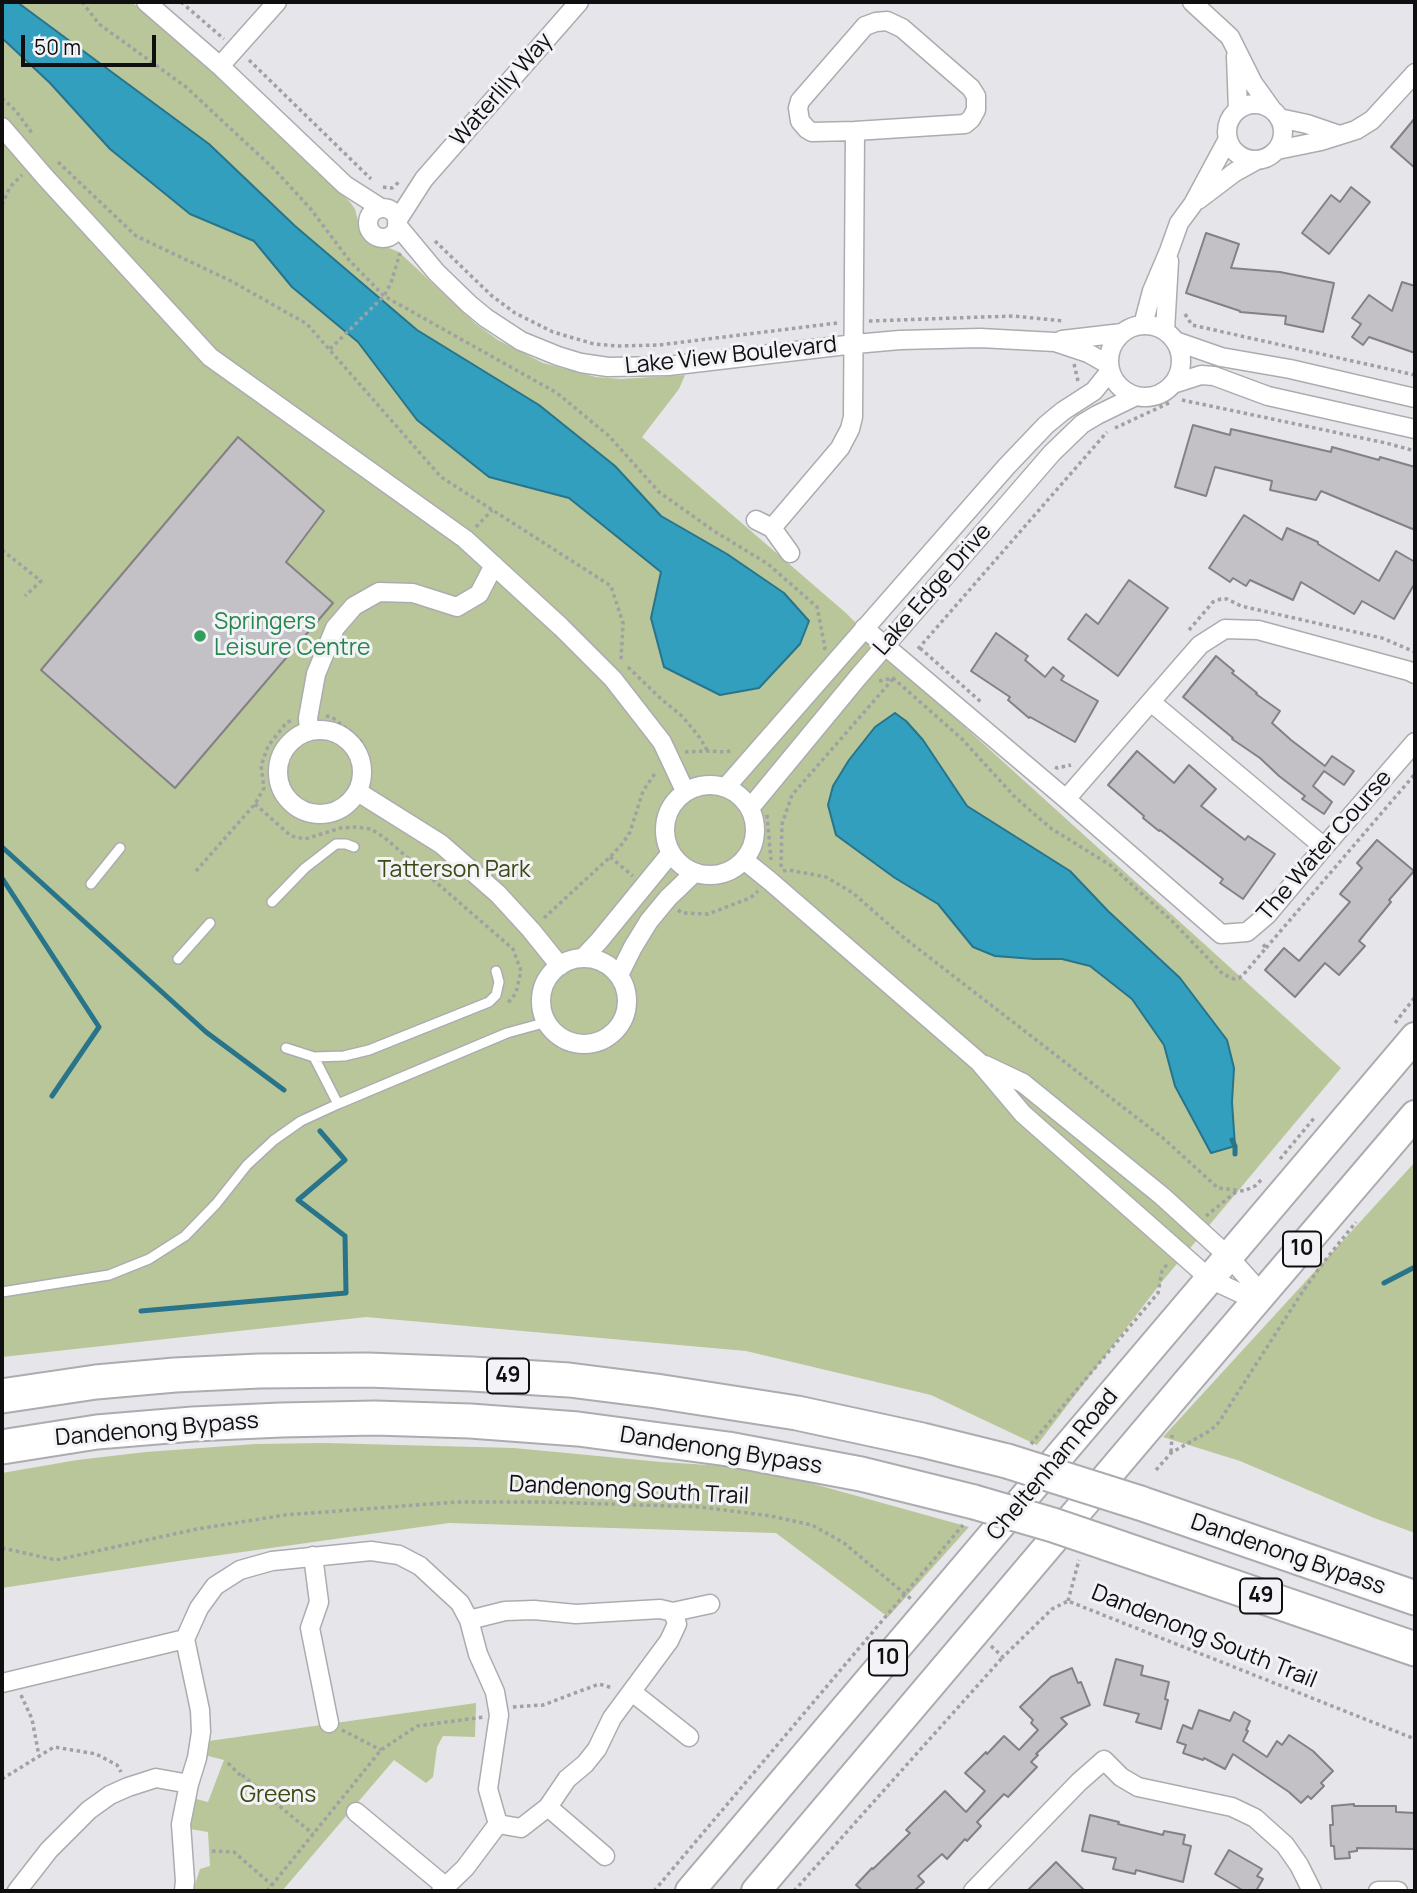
<!DOCTYPE html>
<style>
body{margin:0}
#map{position:relative;width:1417px;height:1893px;overflow:hidden;background:#e6e5e9;font-family:Manrope,sans-serif}
canvas{display:block}
.frame{position:absolute;inset:0;border:4px solid #0f0f10;pointer-events:none}
.scale{position:absolute;left:21px;top:35px;width:135px;height:32px;box-sizing:border-box;border:4px solid #0f0f10;border-top:0;padding-left:9px;font-size:21px;line-height:24px;white-space:nowrap;color:#0f0f10;-webkit-text-stroke:5px #f3f3f7;paint-order:stroke}
</style>
<div id="map">
<canvas width="1417" height="1893"></canvas>
<div class="frame"></div>
<div class="scale">50 m</div>
</div>
<script>
const ctx = document.querySelector('canvas').getContext('2d');
ctx.lineJoin = 'round';
function fill(path, color) {
  ctx.fillStyle = color;
  ctx.fill(path, 'evenodd');
}
function toPath(rows) {
  const path = new Path2D();
  for (const r of rows) {
    if (r.length === 3) {
      path.moveTo(r[0] + r[2], r[1]);
      path.arc(r[0], r[1], r[2], 0, 2 * Math.PI);
      continue;
    }
    path.moveTo(r[0], r[1]);
    for (let i = 2; i < r.length; i += 2) path.lineTo(r[i], r[i + 1]);
  }
  return path;
}
function trace(path, color, width, dash) {
  ctx.strokeStyle = color;
  ctx.lineWidth = width;
  ctx.lineCap = dash ? 'butt' : 'round';
  ctx.setLineDash(dash || []);
  ctx.stroke(path);
}
function label(font, color, halo, rows, align = 'center') {
  ctx.font = font + ' Manrope,sans-serif';
  ctx.lineWidth = 6;
  ctx.setLineDash([]);
  ctx.textBaseline = 'middle';
  ctx.strokeStyle = halo;
  ctx.fillStyle = color;
  for (const [text, x, y, turn = 0] of rows) {
    ctx.save();
    ctx.translate(x, y);
    ctx.rotate((+turn || 0) * Math.PI / 180);
    ctx.textAlign = isNaN(turn) ? turn : align;
    if (halo) ctx.strokeText(text, 0, 0);
    ctx.fillText(text, 0, 0);
    ctx.restore();
  }
}
fill(toPath([
 [2,2,132,2,235,91,350,202,355,209,360,229,367,241,374,244,389,248,399,252,476,324,498,340,543,363,596,377,621,379,685,375,679,389,642,437,846,613,903,671,1341,1068,1160,1284,1037,1445,931,1395,746,1351,366,1317,2,1357],
 [1415,1162,1415,1533,1374,1518,1240,1461,1163,1437],
 [325,1443,514,1448,661,1462,756,1468,969,1527,888,1617,776,1533,449,1523,178,1561,2,1588,2,1473,77,1460,146,1452,256,1444],
 [476,1703,475,1737,443,1736,437,1747,433,1777,426,1783,394,1760,282,1891,193,1891,200,1869,210,1866,208,1832,190,1829,196,1799,208,1802,224,1760,208,1756,209,1741]
]), '#b8c699');
const water = toPath([
 [2,2,17,2,209,144,295,226,417,330,539,405,615,466,661,516,727,554,784,593,809,621,800,644,759,688,720,695,664,667,651,618,661,572,569,498,489,477,417,420,358,342,292,287,254,241,190,214,110,149,50,83,2,38,2,2],
 [895,713,906,721,923,740,967,806,1070,871,1108,911,1180,978,1227,1040,1234,1068,1232,1102,1235,1146,1211,1153,1175,1086,1164,1045,1132,999,1090,966,1062,959,1034,959,995,956,973,947,938,904,895,878,836,835,828,805,833,786,849,760,875,727,895,713]
]);
fill(water, '#329fbe');
trace(water, '#28748a', 2);
trace(toPath([
 [2,847,206,1032,284,1090],
 [2,878,99,1027,52,1096],
 [1232,1140,1235,1146,1235,1154],
 [1384,1283,1415,1267],
 [141,1311,346,1293,345,1236,298,1200,345,1160,320,1131]
]), '#28748a', 5);
const building = toPath([
 [1415,118,1415,168,1391,147,1415,118],
 [1351,187,1370,202,1329,254,1302,233,1331,195,1340,202,1351,187],
 [1206,233,1239,244,1231,268,1280,272,1334,283,1323,332,1285,324,1286,316,1240,312,1240,311,1186,293,1206,233],
 [1402,282,1415,286,1415,353,1369,337,1363,345,1352,337,1361,324,1352,318,1369,295,1392,311,1402,282],
 [1193,425,1230,435,1231,429,1331,452,1332,447,1379,460,1380,457,1415,467,1415,530,1321,491,1316,500,1270,490,1272,481,1215,467,1206,496,1175,487,1193,425],
 [238,437,324,511,286,562,333,603,175,788,41,670,238,437],
 [1244,515,1282,540,1287,528,1318,542,1318,544,1379,581,1396,551,1415,562,1415,583,1394,619,1362,601,1354,614,1301,582,1293,600,1250,580,1246,586,1233,578,1230,582,1209,568,1244,515],
 [1129,580,1168,608,1118,676,1068,639,1086,614,1098,624,1129,580],
 [996,633,1028,656,1025,660,1045,677,1053,667,1064,676,1061,680,1098,701,1075,742,1030,717,1029,718,1008,700,1010,697,971,671,996,633],
 [1216,656,1234,671,1232,673,1257,693,1256,694,1280,711,1272,723,1291,740,1325,766,1332,756,1354,771,1344,785,1324,771,1313,786,1332,802,1324,814,1302,799,1305,796,1279,776,1260,758,1232,739,1233,738,1183,697,1216,656],
 [1137,751,1174,783,1189,765,1216,789,1201,806,1245,840,1248,836,1275,854,1243,899,1220,883,1223,879,1160,830,1159,831,1143,818,1144,816,1108,785,1137,751],
 [1377,840,1414,871,1389,900,1391,902,1359,941,1365,946,1339,975,1325,963,1295,997,1265,970,1284,948,1299,961,1350,902,1340,894,1362,868,1357,863,1377,840],
 [1116,1659,1143,1666,1141,1675,1169,1682,1165,1699,1168,1700,1161,1729,1136,1722,1139,1714,1104,1705,1116,1659],
 [1072,1668,1078,1683,1081,1682,1090,1705,1061,1718,1067,1724,1036,1754,1038,1755,1031,1762,1037,1767,1008,1797,1004,1794,977,1822,981,1826,967,1841,965,1839,947,1859,942,1854,918,1876,924,1882,914,1891,863,1891,856,1885,872,1868,873,1869,910,1833,906,1830,945,1791,966,1812,985,1791,965,1773,986,1752,987,1754,1004,1736,1019,1750,1038,1730,1031,1723,1033,1720,1020,1707,1051,1677,1072,1668],
 [1199,1710,1230,1721,1234,1712,1250,1721,1246,1730,1248,1731,1243,1741,1267,1757,1277,1741,1282,1745,1289,1735,1313,1751,1333,1771,1321,1783,1324,1786,1311,1799,1308,1796,1301,1803,1289,1792,1233,1754,1225,1769,1204,1758,1203,1760,1183,1753,1186,1745,1177,1742,1183,1725,1192,1729,1199,1710],
 [1354,1804,1354,1806,1396,1806,1396,1812,1415,1813,1415,1849,1357,1848,1357,1851,1349,1852,1350,1858,1335,1859,1334,1846,1331,1846,1330,1825,1333,1825,1332,1806,1354,1804],
 [1090,1815,1119,1822,1118,1824,1163,1835,1164,1831,1185,1835,1183,1844,1191,1846,1183,1882,1136,1870,1135,1874,1113,1869,1116,1858,1082,1851,1090,1815],
 [1229,1850,1262,1869,1257,1876,1263,1879,1256,1891,1244,1891,1215,1874,1229,1850],
 [1056,1862,1085,1891,1027,1891,1056,1862]
]);
fill(building, '#c3c1c5');
trace(building, '#838185', 2);
const lane = toPath([
 [91,884,120,848],
 [272,902,305,868,336,844,346,844,354,847],
 [178,959,210,923],
 [286,1048,314,1057,338,1104,507,1033,547,1022],
 [314,1057,344,1056,369,1050,489,1002,496,995,499,982,496,971],
 [2,1292,109,1275,149,1259,185,1236,216,1204,247,1165,274,1140,301,1121,338,1104]
]);
const street = toPath([
 [146,2,220,66,345,185,381,208],
 [1192,2,1230,37,1253,83,1273,111],
 [1236,56,1238,110],
 [220,66,277,2],
 [1255,132,28],
 [1279,118,1307,124,1339,135],
 [2,127,45,177,210,357,465,539,561,627,613,679,662,742,685,791],
 [1277,150,1321,141,1356,130,1372,120,1415,73],
 [1198,200,1235,172,1255,161],
 [383,223,15],
 [397,221,424,179,579,2],
 [397,225,436,272,469,304,486,318,521,341,558,356,581,363,608,367,668,366,855,344,900,340,980,338,1055,342,1088,353,1109,365],
 [1143,325,1152,291,1169,251,1179,223,1193,204,1228,139],
 [1145,361,36],
 [1165,331,1169,261],
 [1062,340,1122,333],
 [1175,341,1221,357,1290,369,1415,398],
 [1173,384,1201,375,1214,376,1268,396,1415,429],
 [756,520,772,528,790,553],
 [772,528,840,448,850,429,853,417,855,131,965,124,971,119,976,110,976,96,971,88,902,28,887,21,876,22,865,26,859,33,800,101,798,108,800,121,807,129,812,132,855,131],
 [864,628,1066,799,1221,934,1247,932,1267,915,1324,847,1415,742],
 [1151,702,1324,847],
 [320,772,42],
 [309,731,308,718,316,674,335,628,354,606,379,592,413,593,457,607,479,594,494,565],
 [710,830,45],
 [726,787,1006,467,1046,425,1063,411,1094,391,1110,371],
 [358,792,441,844,498,894,531,930,560,966],
 [1066,799,1200,645,1225,629,1258,630,1409,671,1415,674],
 [750,808,859,676,1052,453,1082,424,1097,415,1136,396],
 [744,860,770,881,979,1062,1023,1114,1210,1279,1257,1301],
 [583,958,599,941,671,853],
 [584,1001,43],
 [619,975,633,947,649,921,668,898,694,873],
 [985,1065,1023,1083,1162,1196,1229,1257,1263,1295],
 [313,1556,319,1602,310,1628,329,1723],
 [673,1612,710,1604],
 [469,1620,505,1611,534,1610,576,1614,660,1609,673,1612,677,1624,669,1641,612,1718,597,1749,585,1764,567,1779,548,1807,521,1828,498,1824],
 [2,1683,185,1639],
 [632,1692,689,1737],
 [548,1807,605,1856],
 [356,1812,445,1886],
 [17,1891,49,1850,89,1810,110,1795,128,1787,156,1778,189,1784],
 [184,1891,185,1881,181,1824,189,1784,197,1758,201,1732,200,1710,185,1639,199,1608,215,1586,240,1570,272,1561,371,1551,399,1555,420,1566,460,1603,469,1620,478,1654,495,1692,499,1715,488,1789,498,1824,465,1868,441,1891],
 [973,1891,1079,1782,1104,1760,1121,1777,1138,1787,1232,1807,1255,1818,1285,1845,1299,1865,1312,1891],
 [1378,1891,1398,1891]
]);
const primary = toPath([
 [690,1891,1415,1037],
 [756,1891,1187,1382,1415,1115]
]);
const highway = toPath([
 [2,1396,96,1382,175,1375,259,1371,368,1370,472,1374,569,1380,656,1391,797,1413,922,1440,1007,1461],
 [2,1447,97,1432,193,1424,281,1420,375,1418,470,1421,578,1429,728,1449,861,1474,974,1502],
 [1140,1503,1415,1598],
 [1106,1543,1415,1649]
]);
trace(lane, '#acacb0', 12);
trace(street, '#acacb0', 21);
trace(primary, '#acacb0', 32);
trace(highway, '#acacb0', 37);
trace(toPath([
 [82,2,99,24,186,87,274,169,310,208,349,260,384,296,557,393,609,436,659,492,714,531,768,564,817,607,825,648,824,650],
 [181,2,224,39],
 [249,60,371,179],
 [2,98,16,111,32,133],
 [58,162,136,236,233,282,307,324,441,477,611,586,623,623,621,660,623,662],
 [383,187,392,188,399,182,400,183],
 [2,205,10,187,22,175],
 [435,241,492,296,515,313,553,332,594,344,618,346,659,345,837,323],
 [1185,314,1192,325,1415,375],
 [869,321,1013,316,1064,321],
 [330,349,384,296,391,283,400,253],
 [1074,364,1078,381],
 [1182,400,1386,443,1415,451],
 [1115,428,1171,402],
 [476,527,492,510],
 [2,550,41,581,25,596],
 [1189,630,1213,602,1221,599,1227,599,1241,606,1382,638,1415,652],
 [920,648,981,702],
 [918,649,1107,432],
 [628,667,659,697,683,717,700,738,707,750],
 [879,681,893,678,961,738,1014,796,1033,813,1052,829,1110,865,1171,920,1223,974,1234,979,1239,978,1243,975,1266,948,1261,942],
 [326,716,332,717,360,740,366,753],
 [685,752,707,751,726,752,733,750],
 [1055,767,1057,768,1071,765],
 [255,804,291,836,305,839,341,828,355,827,371,829,385,838,513,949,521,971,516,993,507,1004],
 [767,815,771,860],
 [610,857,633,876],
 [781,867,782,824,792,795,893,679],
 [196,871,255,804,264,788,261,766,268,746,287,722,291,721],
 [783,871,789,870,826,877,853,893,903,937,1163,1138,1218,1188,1244,1191,1255,1186,1261,1180],
 [678,910,682,913,708,914,750,898,758,891],
 [544,918,610,857,623,843,630,832,643,791,656,772],
 [1266,948,1415,774],
 [1395,1023,1415,997],
 [1280,1159,1315,1117],
 [1206,1216,1237,1191],
 [1031,1444,1158,1293,1162,1271,1168,1263],
 [1171,1452,1172,1435],
 [1156,1470,1171,1453,1211,1430,1219,1422,1303,1291,1323,1263,1356,1222],
 [2,1548,56,1560,197,1529,285,1515,456,1502,547,1502,701,1507,771,1516,812,1525,844,1543,911,1599],
 [1068,1601,1079,1560],
 [991,1646,1003,1657,1052,1609,1068,1601,1415,1739],
 [21,1695,32,1719,39,1756],
 [513,1707,543,1705,599,1684,613,1688],
 [342,1730,381,1750],
 [228,1763,241,1776],
 [242,1775,313,1834],
 [2,1779,54,1747,96,1754,117,1765,121,1772],
 [212,1851,234,1852,272,1885],
 [267,1891,381,1750,417,1726,484,1717],
 [654,1891,963,1525],
 [794,1891,1003,1657]
]), '#a1a0a3', 3.5, [3.5, 3.5]);
trace(lane, '#fff', 9);
trace(street, '#fff', 18);
trace(primary, '#fff', 28);
trace(highway, '#fff', 33);
const highwayBridge = toPath([
 [1007,1461,1140,1503],
 [974,1502,1053,1525,1106,1543]
]);
trace(highwayBridge, '#acacb0', 37, []);
trace(highwayBridge, '#fff', 33);
for (const [x, y, r, color] of [
 [200,636,7,"#2e9e5b"]
]) {
  const dot = new Path2D();
  dot.arc(x, y, r, 0, 2 * Math.PI);
  ctx.fillStyle = color;
  ctx.fill(dot);
  trace(dot, '#f3f3f7', 2.5);
}
for (const [x, y, w] of [
 [1302,1249,38],
 [508,1376,42],
 [1261,1596,42],
 [888,1658,38]
]) {
  const box = new Path2D();
  box.roundRect(x - w / 2, y - 17.5, w, 35, 5);
  ctx.fillStyle = '#f3f3f7';
  ctx.fill(box);
  trace(box, '#0f0f10', 2);
}
label('bold 21px', '#0f0f10', null, [
 ["10",1302,1249],
 ["49",508,1376],
 ["49",1261,1596],
 ["10",888,1658]
]);
label('23px', '#0f0f10', '#f3f3f7', [
 ["Waterlily Way",502,90,-49],
 ["Lake View Boulevard",731,356,-6],
 ["Lake Edge Drive",933,590,-49],
 ["The Water Course",1325,846,-49],
 ["Dandenong Bypass",157,1430,-5],
 ["Dandenong Bypass",721,1451,9],
 ["Cheltenham Road",1053,1465,-50],
 ["Dandenong South Trail",629,1491,3],
 ["Dandenong Bypass",1288,1555,19],
 ["Dandenong South Trail",1204,1637,22]
]);
label('23px', '#27864d', '#f3f3f7', [
 ["Springers",214,623],
 ["Leisure Centre",214,649]
], 'left');
label('23px', '#3c4a12', '#f3f3f7', [
 ["Tatterson Park",454,871],
 ["Greens",278,1796]
]);
</script>
